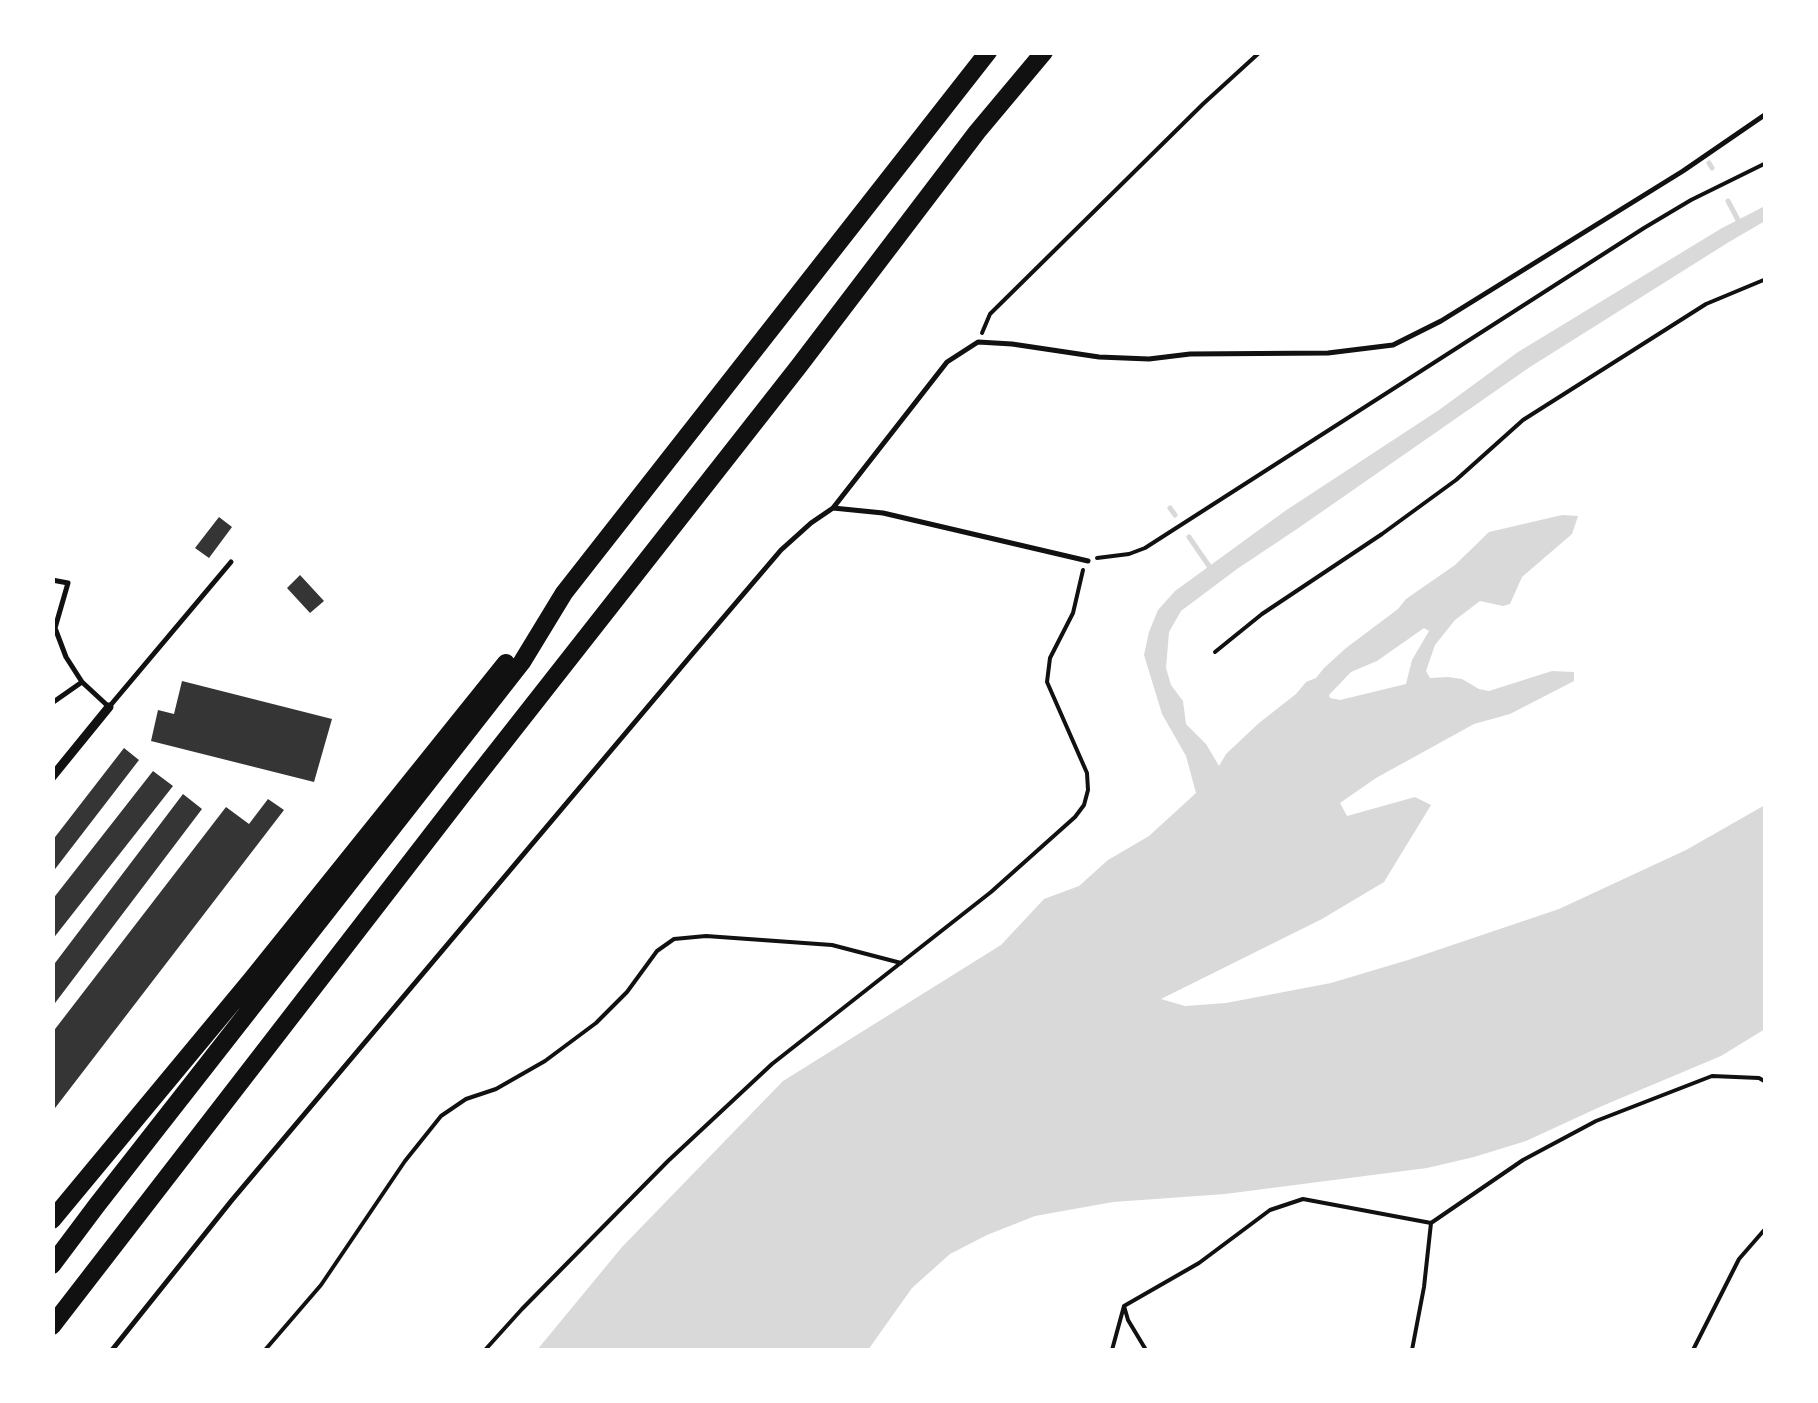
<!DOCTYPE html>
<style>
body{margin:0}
#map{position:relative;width:1818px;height:1403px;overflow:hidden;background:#fff;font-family:"PT Sans Narrow",sans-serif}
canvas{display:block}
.frame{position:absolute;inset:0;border:55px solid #fff;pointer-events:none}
</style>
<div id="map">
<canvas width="1818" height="1403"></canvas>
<div class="frame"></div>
</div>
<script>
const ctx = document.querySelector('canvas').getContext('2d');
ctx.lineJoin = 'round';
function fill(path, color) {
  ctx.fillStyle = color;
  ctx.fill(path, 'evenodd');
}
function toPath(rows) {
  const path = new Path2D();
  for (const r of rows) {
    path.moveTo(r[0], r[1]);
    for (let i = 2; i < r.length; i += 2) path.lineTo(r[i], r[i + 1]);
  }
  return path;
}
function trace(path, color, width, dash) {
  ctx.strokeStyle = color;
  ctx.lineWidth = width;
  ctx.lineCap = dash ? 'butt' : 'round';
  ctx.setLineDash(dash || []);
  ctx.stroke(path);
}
fill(toPath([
 [1765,206,1765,221,1729,242,1530,367,1297,529,1237,569,1181,611,1169,632,1166,668,1171,685,1183,701,1186,724,1206,744,1219,766,1226,754,1259,723,1296,694,1306,682,1316,678,1324,668,1346,648,1398,609,1406,599,1455,565,1489,532,1562,515,1578,516,1572,534,1522,577,1510,604,1503,606,1480,601,1455,620,1435,645,1426,671,1430,678,1448,677,1462,679,1479,689,1489,691,1552,671,1574,672,1574,681,1510,714,1474,724,1376,778,1340,803,1347,816,1415,797,1431,805,1384,882,1322,919,1161,999,1185,1006,1226,1003,1331,983,1408,960,1559,909,1686,850,1765,805,1765,1029,1721,1056,1602,1106,1526,1141,1474,1157,1427,1168,1225,1194,1113,1202,1035,1216,987,1235,950,1254,912,1288,868,1350,537,1350,622,1247,783,1081,1001,945,1044,899,1079,886,1108,860,1149,836,1196,793,1186,756,1162,714,1144,655,1149,632,1158,610,1175,591,1285,511,1439,410,1518,352,1722,228],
 [1424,628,1429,631,1412,660,1406,684,1340,700,1330,698,1329,695,1351,672,1377,661]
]), '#d9d9d9');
trace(toPath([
 [1709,163,1712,168],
 [1728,201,1738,220],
 [1170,508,1175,515],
 [1189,537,1209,566]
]), '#d9d9d9', 5);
fill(toPath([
 [219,517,232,527,209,558,195,548],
 [300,575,324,601,310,613,287,588],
 [182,681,332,719,314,782,151,741,158,710,174,714],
 [124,748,139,760,52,873,52,841],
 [153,771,173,786,52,940,52,900],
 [183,794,202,809,52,1007,52,967],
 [268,799,284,810,52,1112,52,1033,226,807,249,824]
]), '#353535');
trace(toPath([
 [982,333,990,314,1203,104,1260,52],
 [1097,558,1129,554,1145,548,1644,228,1691,200,1766,163],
 [1215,652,1262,614,1382,534,1456,480,1523,420,1706,304,1766,279],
 [1124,1306,1128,1320,1146,1350],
 [265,1350,321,1285,405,1161,441,1116,466,1099,496,1089,545,1061,596,1023,627,992,657,951,674,939,706,936,832,945,901,963],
 [485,1350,522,1309,668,1161,772,1064,991,892,1075,817,1084,805,1088,790,1087,773,1047,682,1050,658,1073,613,1083,570],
 [1112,1350,1124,1306,1199,1263,1270,1210,1303,1199,1431,1223],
 [1412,1350,1424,1287,1431,1223,1523,1160,1596,1121,1712,1076,1759,1078,1766,1082],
 [1693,1350,1739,1259,1766,1228]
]), '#111', 4);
trace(toPath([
 [833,508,883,513,1088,561],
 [52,580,68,583,55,628,66,657,82,682,109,707,231,562],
 [52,703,82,682],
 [112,1350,232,1200,694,652,781,550,811,523,833,508,947,362,978,342,1012,344,1099,357,1149,359,1190,354,1328,353,1393,345,1441,321,1683,171,1766,114]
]), '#111', 5);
trace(toPath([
 [52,777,109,707]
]), '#111', 9);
trace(toPath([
 [52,1220,252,979,506,663],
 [52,1265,97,1205,522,662,564,593,988,52],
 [52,1326,463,794,799,366,977,132,1044,52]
]), '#111', 18);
</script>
